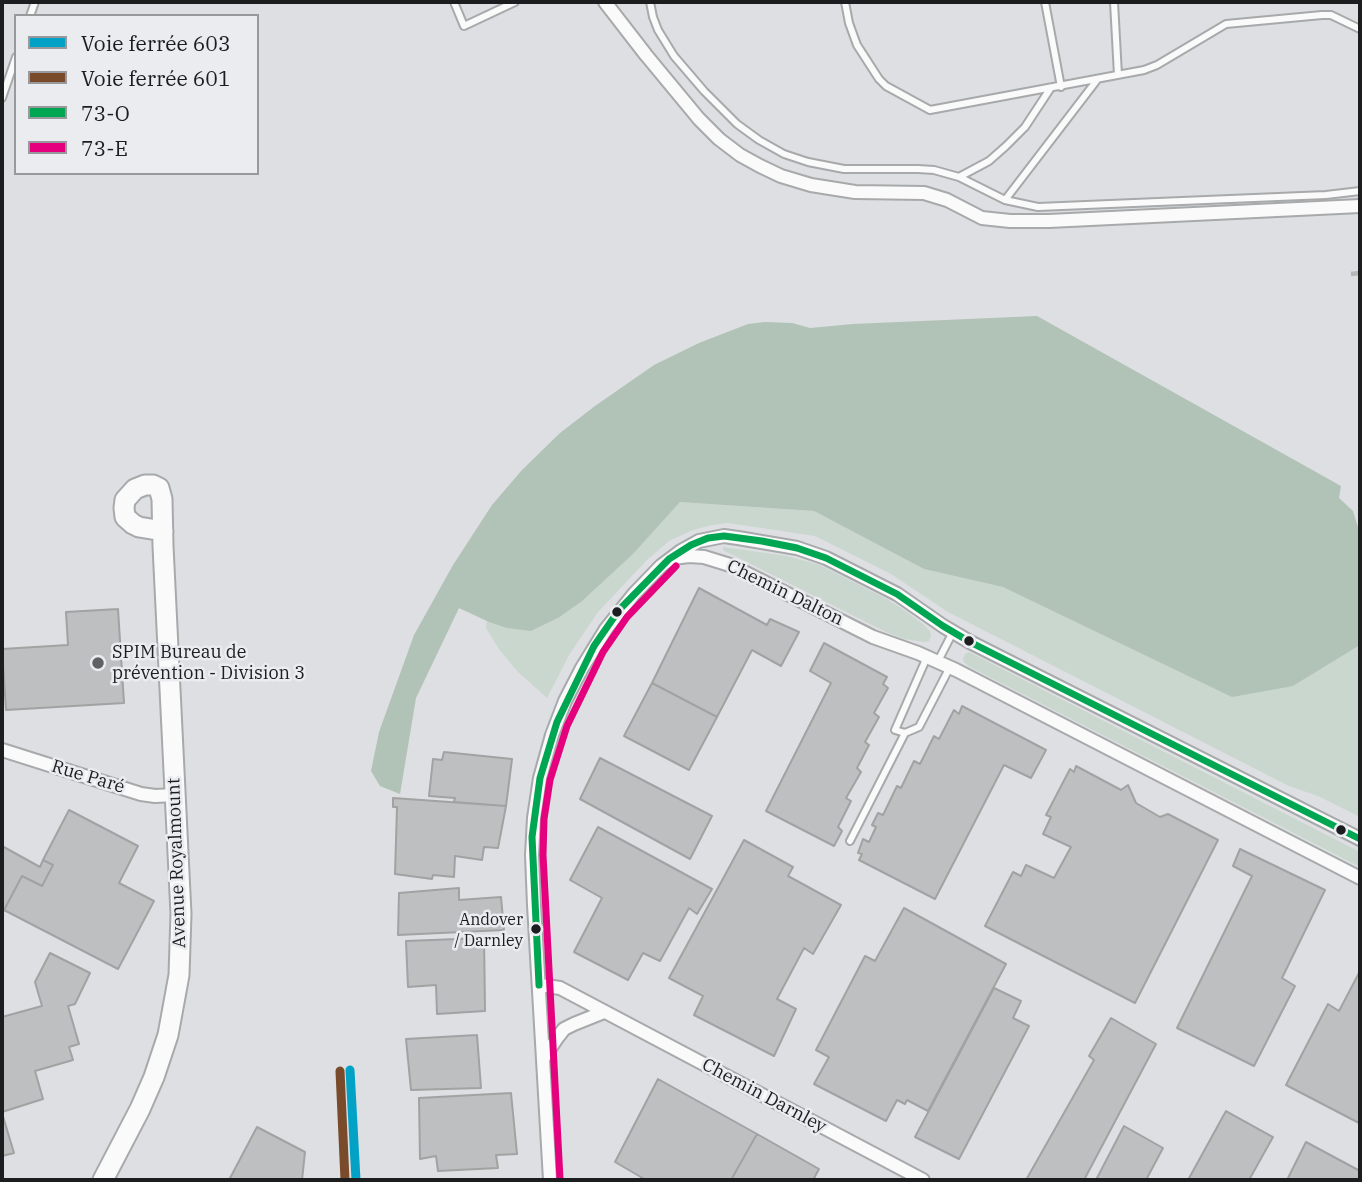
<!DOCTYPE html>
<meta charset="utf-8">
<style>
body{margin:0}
#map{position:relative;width:1362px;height:1182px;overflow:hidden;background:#dddfe2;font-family:"IBM Plex Serif",serif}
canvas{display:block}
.frame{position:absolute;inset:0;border:4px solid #1c1d1f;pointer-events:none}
.legend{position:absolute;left:14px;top:14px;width:245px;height:161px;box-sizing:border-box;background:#eaecf0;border:2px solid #98999c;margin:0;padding:9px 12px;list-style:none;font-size:21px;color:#1c1d1f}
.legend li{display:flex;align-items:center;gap:14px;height:35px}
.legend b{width:35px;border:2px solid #98999c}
</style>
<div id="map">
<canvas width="1362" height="1182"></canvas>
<div class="frame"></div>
<ul class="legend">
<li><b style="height:9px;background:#01a2c5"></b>Voie ferrée 603</li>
<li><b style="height:9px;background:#7a4b2a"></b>Voie ferrée 601</li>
<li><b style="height:9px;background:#00a651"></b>73-O</li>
<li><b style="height:9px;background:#e5007d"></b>73-E</li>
</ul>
</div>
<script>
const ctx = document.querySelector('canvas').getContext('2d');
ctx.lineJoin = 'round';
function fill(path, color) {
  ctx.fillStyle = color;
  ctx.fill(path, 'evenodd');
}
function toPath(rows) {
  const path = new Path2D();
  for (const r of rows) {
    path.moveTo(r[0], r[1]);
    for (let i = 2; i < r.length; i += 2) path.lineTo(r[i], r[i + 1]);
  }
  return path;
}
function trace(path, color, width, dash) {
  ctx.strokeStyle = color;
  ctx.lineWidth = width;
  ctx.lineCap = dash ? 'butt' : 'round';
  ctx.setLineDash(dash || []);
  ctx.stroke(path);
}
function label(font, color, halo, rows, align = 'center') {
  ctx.font = font + ' "IBM Plex Serif",serif';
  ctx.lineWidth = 5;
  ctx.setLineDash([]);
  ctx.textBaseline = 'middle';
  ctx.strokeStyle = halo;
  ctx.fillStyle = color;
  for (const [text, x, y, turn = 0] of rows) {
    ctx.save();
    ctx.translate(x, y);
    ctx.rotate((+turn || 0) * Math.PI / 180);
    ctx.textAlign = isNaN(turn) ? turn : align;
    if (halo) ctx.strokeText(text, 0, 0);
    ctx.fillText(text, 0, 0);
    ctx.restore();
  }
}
fill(toPath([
 [680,502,814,511,924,569,1003,587,1293,686,1360,645,1360,817,1318,796,1289,786,948,612,891,574,815,536,728,523,712,525,693,530,669,541,647,560,598,612,569,655,547,698,517,671,499,649,486,628,487,621,531,631,558,618,581,602,633,554],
 [723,547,787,556,820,565,887,599,907,612,924,625,930,631,931,636,929,641,924,642,904,639,884,631,723,550],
 [969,652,1360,852,1360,867,968,666,964,662,963,659,965,654]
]), '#c9d7ce');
fill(toPath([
 [1037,316,1341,486,1339,498,1353,511,1360,534,1360,645,1293,686,1232,697,1003,587,924,569,814,511,680,502,633,554,581,602,558,618,531,631,507,628,489,622,459,608,416,698,400,794,380,786,371,771,379,732,414,635,453,565,492,505,522,470,560,433,595,406,654,365,699,343,748,324,765,322,792,323,810,328,853,324]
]), '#b1c2b7');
const building = toPath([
 [699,588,767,625,770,619,799,632,781,666,752,650,717,717,652,683,699,588],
 [118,609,124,703,6,710,2,649,68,645,66,612,118,609],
 [824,643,887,677,883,684,888,688,874,713,879,717,865,742,869,745,857,768,861,772,846,798,851,801,838,827,842,831,834,846,766,811,831,683,810,671,824,643],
 [652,683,717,717,689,770,624,736,652,683],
 [962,706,1046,750,1031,778,1004,765,935,899,859,860,862,854,858,853,863,839,869,842,876,827,872,825,878,813,883,815,897,786,901,788,914,761,920,764,934,736,939,739,954,710,959,714,962,706],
 [444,752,512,759,506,806,454,802,455,798,429,796,433,759,442,760,444,752],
 [600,758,712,816,690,859,580,799,600,758],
 [1076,766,1121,790,1128,785,1136,803,1160,817,1168,814,1218,840,1135,1003,985,926,1013,872,1021,876,1026,865,1054,878,1071,847,1043,834,1051,817,1046,815,1070,769,1074,772,1076,766],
 [393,798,506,806,498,848,484,847,482,860,455,856,454,877,433,875,432,879,395,874,397,807,393,807,393,798],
 [69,810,138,846,119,883,154,901,118,969,4,910,22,876,42,886,53,865,43,860,69,810],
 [598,827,712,889,697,914,689,908,660,961,643,953,628,980,574,952,602,898,570,880,598,827],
 [744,840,793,867,788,876,841,905,813,954,804,948,777,999,796,1009,774,1056,694,1015,703,996,669,978,744,840],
 [2,846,40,867,43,860,53,865,42,886,22,876,2,914,2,846],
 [1240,849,1325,890,1282,978,1295,986,1254,1066,1177,1028,1252,876,1233,866,1240,849],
 [459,888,459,900,501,897,504,930,398,935,399,893,459,888],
 [904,908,1006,964,928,1111,907,1100,905,1104,897,1100,886,1121,814,1084,829,1057,816,1050,865,956,875,961,904,908],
 [484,938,485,1011,437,1014,436,985,408,987,406,941,484,938],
 [50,953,90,973,75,1004,68,1006,79,1044,69,1047,73,1060,35,1071,43,1099,2,1112,2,1017,42,1006,35,982,50,953],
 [1360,971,1360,1120,1359,1123,1286,1085,1328,1004,1339,1011,1360,971],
 [994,988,1021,1001,1013,1018,1029,1026,959,1159,915,1137,994,988],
 [1111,1018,1156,1044,1084,1180,1026,1180,1094,1060,1089,1056,1111,1018],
 [477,1035,481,1088,411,1090,406,1039,477,1035],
 [658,1079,757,1134,731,1180,646,1180,615,1162,658,1079],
 [511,1093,517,1154,496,1155,498,1168,438,1171,436,1156,420,1159,419,1098,511,1093],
 [1226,1111,1273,1137,1249,1180,1188,1180,1226,1111],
 [2,1113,14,1153,2,1156,2,1113],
 [1124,1126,1163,1148,1146,1180,1096,1180,1124,1126],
 [257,1127,305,1152,302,1180,229,1180,257,1127],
 [757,1134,819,1169,813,1180,731,1180,757,1134],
 [1306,1142,1360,1171,1359,1180,1287,1180,1306,1142]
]);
fill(building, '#bebfc0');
trace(building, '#a2a2a3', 2);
const lane = toPath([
 [454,2,464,26,515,2],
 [650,2,653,17,658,30,674,56,704,91,737,124,759,140,784,154,808,162,844,169,918,169,934,170,959,177,1005,200,1038,207,1326,195,1360,191],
 [845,2,849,23,857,45,879,79,886,86,930,110,1144,70,1157,65,1226,24,1322,15,1331,15,1360,29],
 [1045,2,1061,87],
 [1114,2,1118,75],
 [30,16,35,2],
 [2,98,16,57],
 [959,177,989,161,1006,146,1025,127,1050,89],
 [1005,200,1097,80],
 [927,657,895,730,905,733,919,727,950,667],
 [938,661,953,632],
 [850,841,905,733]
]);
const street = toPath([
 [605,2,646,55,699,119,719,139,740,155,760,166,781,176,811,185,855,192,924,193,947,200,982,218,1010,221,1049,221,1360,206],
 [673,558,689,556,704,557,730,565,873,637,918,653,956,670,1360,878],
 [2,750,141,794,155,796,175,795],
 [539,985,560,988,923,1180],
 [543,1059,557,1038,564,1029,574,1024,604,1012],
 [550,1180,534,905,532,855,534,818,540,778,552,735,565,701,582,668,606,629,634,594,661,566,681,551,699,541,724,536,738,538,797,548,826,558,897,594,943,626,970,642,1360,839]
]);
const secondary = toPath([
 [103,1180,140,1109,154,1077,168,1035,179,975,181,914,163,546,162,499,159,488,153,485,145,485,135,489,125,500,124,508,125,517,133,524,139,527,163,531]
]);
trace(lane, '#a7a9aa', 10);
trace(street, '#a7a9aa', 16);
trace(secondary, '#a7a9aa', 23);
trace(lane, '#fafafb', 6);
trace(street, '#fafafb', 12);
trace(secondary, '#fafafb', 19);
trace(toPath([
 [1351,274,1360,273]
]), '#b7b7b8', 4.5, [10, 5]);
trace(toPath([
 [539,985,532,837,540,778,557,722,594,646,619,610,669,559,691,545,708,538,724,536,762,541,797,548,826,558,897,594,943,626,970,642,1360,839]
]), '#00a651', 7);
trace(toPath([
 [560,1179,543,855,544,819,550,780,567,726,603,652,627,617,676,566]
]), '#e5007d', 7);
trace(toPath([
 [350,1070,356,1180]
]), '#01a2c5', 9);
trace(toPath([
 [340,1071,345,1180]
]), '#7a4b2a', 9);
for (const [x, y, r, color] of [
 [617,612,6,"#1c1d1f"],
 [969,641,6,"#1c1d1f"],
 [98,663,7,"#606163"],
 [1341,830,6,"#1c1d1f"],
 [536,929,6,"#1c1d1f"]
]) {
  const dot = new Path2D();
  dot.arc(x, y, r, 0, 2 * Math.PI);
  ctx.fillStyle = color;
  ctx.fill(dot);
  trace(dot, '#eaecf0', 2.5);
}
label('16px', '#1c1d1f', '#eaecf0', [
 ["Andover",523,920],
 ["/ Darnley",523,941]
], 'right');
label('18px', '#1c1d1f', '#eaecf0', [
 ["Chemin Dalton",785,593,26],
 ["Rue Paré",88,777,17],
 ["Avenue Royalmount",177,863,-92],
 ["Chemin Darnley",764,1096,28]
]);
label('18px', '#1c1d1f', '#eaecf0', [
 ["SPIM Bureau de",112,653],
 ["prévention - Division 3",112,674]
], 'left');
</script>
